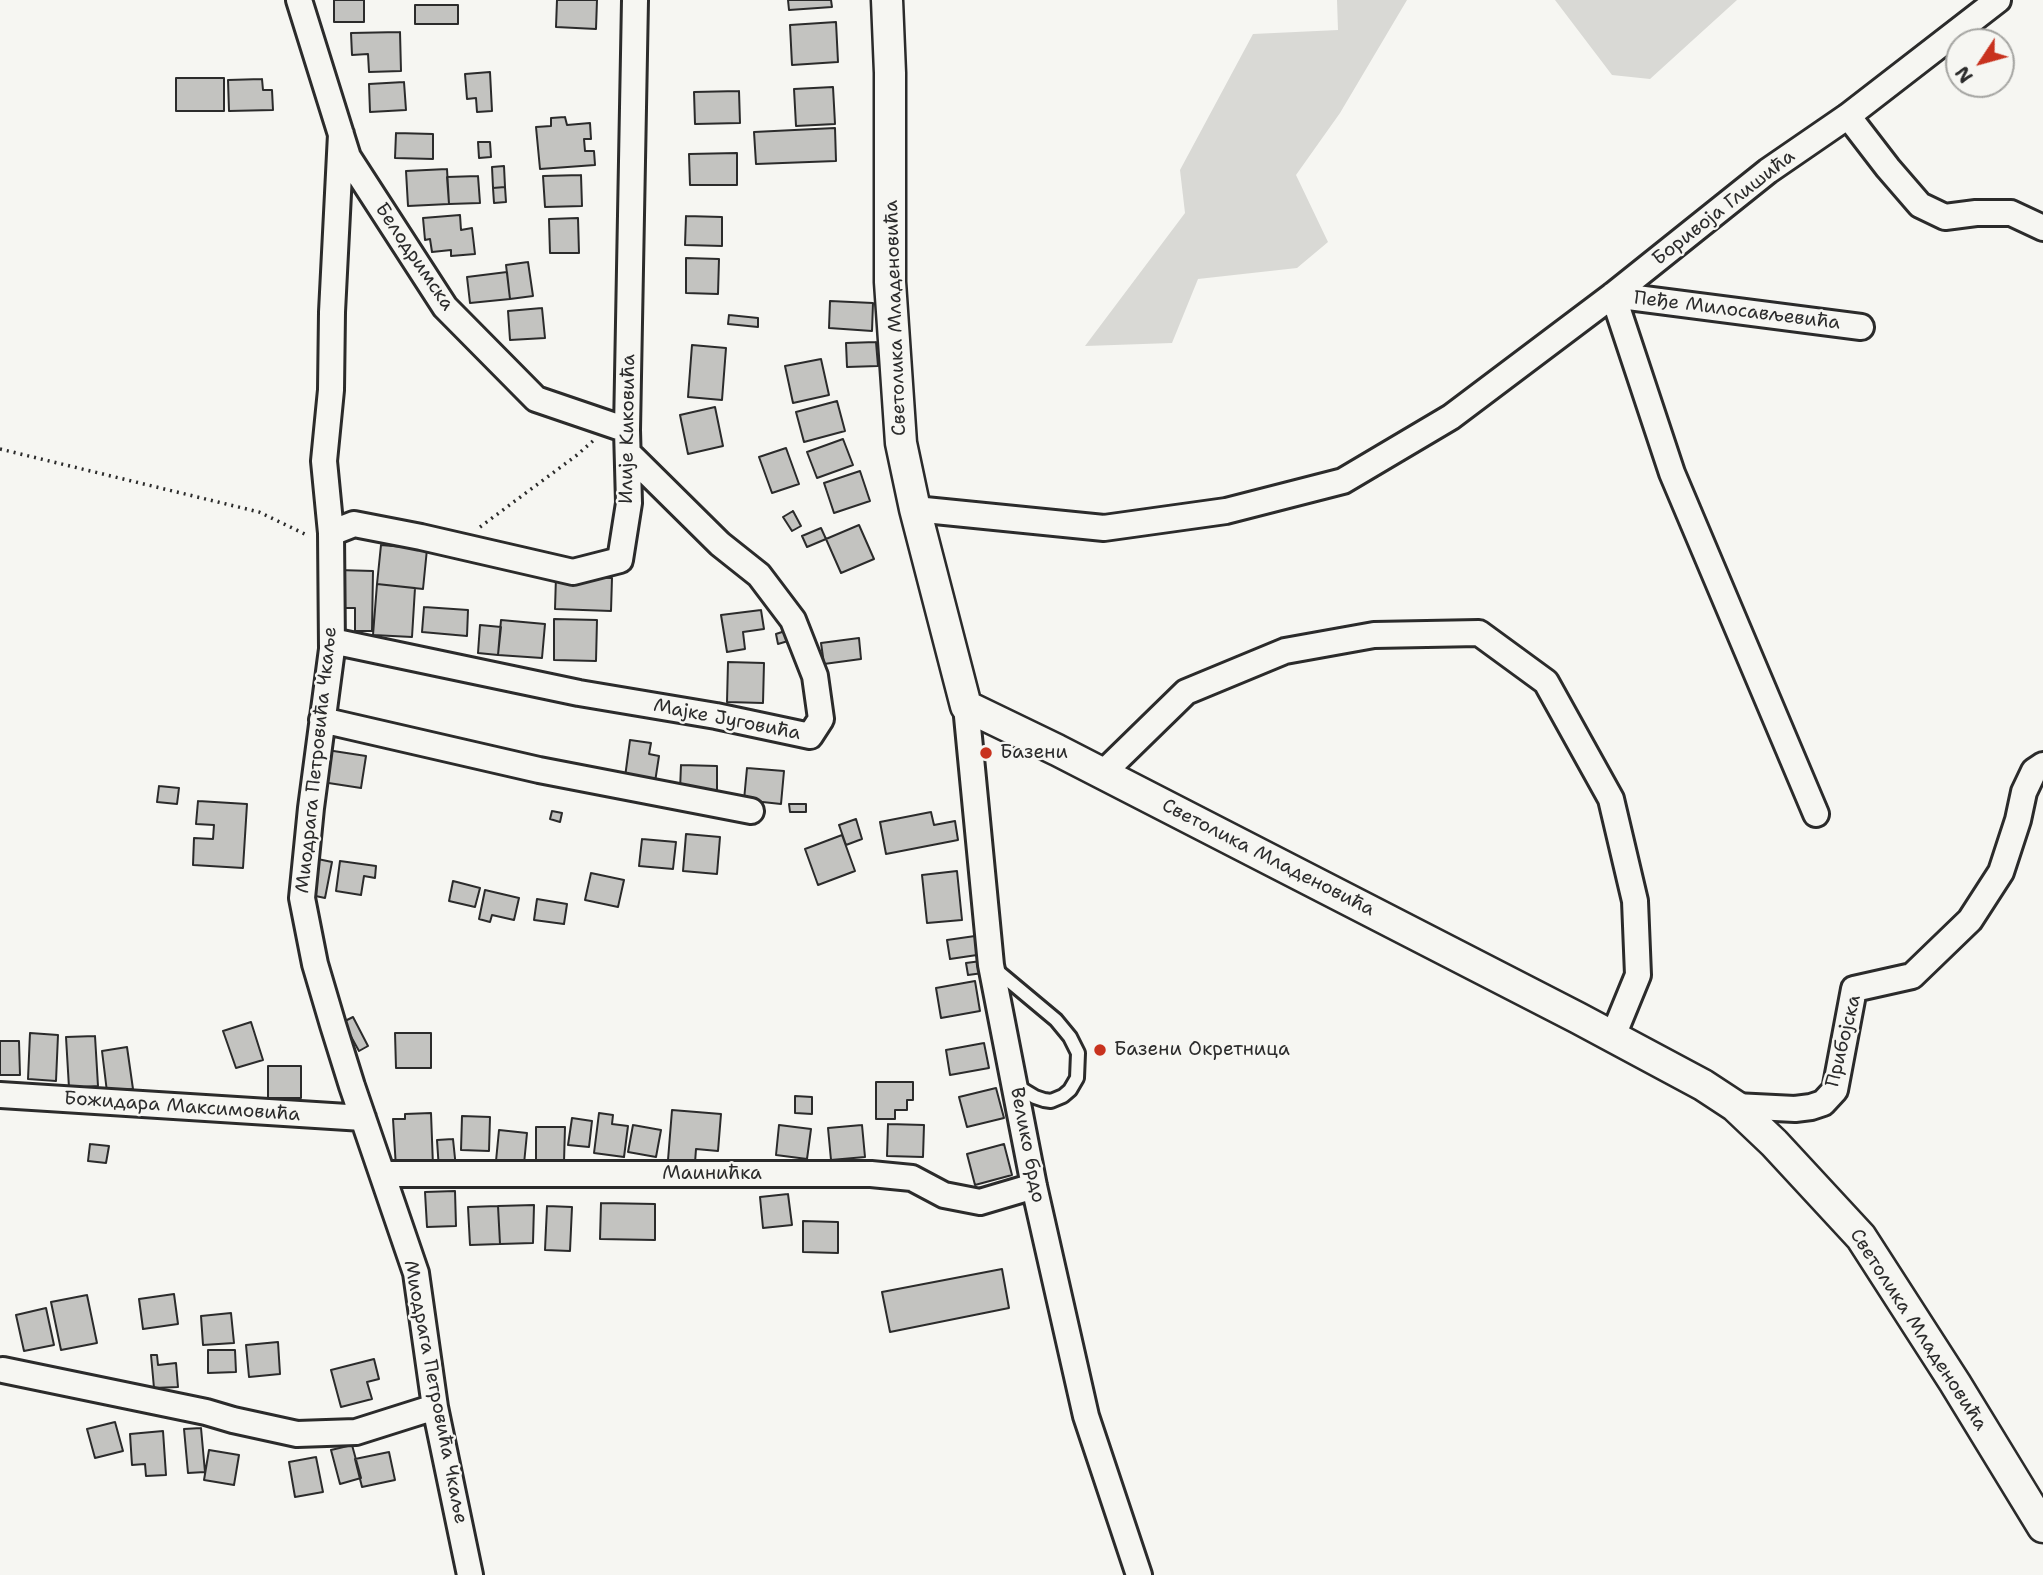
<!DOCTYPE html>
<meta charset="utf-8">
<style>
body{margin:0}
#map{position:relative;width:2043px;height:1575px;overflow:hidden;background:#f6f6f2;font-family:"Shantell Sans",sans-serif}
canvas{display:block}
.north{position:absolute;left:1945px;top:28px;width:70px;height:70px;box-sizing:border-box;background:#f6f6f2;border:2px solid #a5a5a2;border-radius:50%;rotate:234deg;font-size:19px;font-weight:700;line-height:28px;text-align:center;color:#2b2b2b}
.north::after{content:'';display:block;margin:auto;width:24px;height:32px;background:#c8321e;clip-path:polygon(50% 0,100% 100%,50% 72%,0 100%)}
</style>
<div id="map">
<canvas width="2043" height="1575"></canvas>
<div class="north">N</div>
</div>
<script>
const ctx = document.querySelector('canvas').getContext('2d');
ctx.lineJoin = 'round';
function fill(path, color) {
  ctx.fillStyle = color;
  ctx.fill(path, 'evenodd');
}
function toPath(rows) {
  const path = new Path2D();
  for (const r of rows) {
    path.moveTo(r[0], r[1]);
    for (let i = 2; i < r.length; i += 2) path.lineTo(r[i], r[i + 1]);
  }
  return path;
}
function trace(path, color, width, dash) {
  ctx.strokeStyle = color;
  ctx.lineWidth = width;
  ctx.lineCap = dash ? 'butt' : 'round';
  ctx.setLineDash(dash || []);
  ctx.stroke(path);
}
function label(font, color, halo, rows, align = 'center') {
  ctx.font = font + ' "Shantell Sans",sans-serif';
  ctx.lineWidth = 5;
  ctx.setLineDash([]);
  ctx.textBaseline = 'middle';
  ctx.strokeStyle = halo;
  ctx.fillStyle = color;
  for (const [text, x, y, turn = 0] of rows) {
    ctx.save();
    ctx.translate(x, y);
    ctx.rotate((+turn || 0) * Math.PI / 180);
    ctx.textAlign = isNaN(turn) ? turn : align;
    if (halo) ctx.strokeText(text, 0, 0);
    ctx.fillText(text, 0, 0);
    ctx.restore();
  }
}
fill(toPath([
 [1337,0,1407,0,1340,113,1296,175,1328,242,1297,268,1198,279,1172,343,1085,346,1185,213,1180,170,1253,34,1338,30],
 [1555,0,1737,0,1650,79,1612,75]
]), '#d9d9d5');
const building = toPath([
 [334,0,364,0,364,22,334,22,334,0],
 [557,0,597,0,596,29,556,27,557,0],
 [788,0,831,0,832,7,789,10,788,0],
 [415,5,458,5,458,24,415,24,415,5],
 [836,22,838,62,792,65,790,25,836,22],
 [400,32,401,71,369,72,368,54,352,55,351,33,400,32],
 [490,72,492,111,477,112,476,98,467,99,465,74,490,72],
 [176,78,224,78,224,111,176,111,176,78],
 [262,79,263,90,272,90,273,110,229,111,228,80,262,79],
 [404,82,406,110,370,112,369,84,404,82],
 [833,87,835,124,796,126,794,89,833,87],
 [739,91,740,123,695,124,694,92,739,91],
 [565,117,567,125,590,123,591,139,584,139,585,151,594,151,595,165,540,169,536,127,551,126,551,118,565,117],
 [835,128,836,161,756,164,754,132,835,128],
 [396,133,433,134,433,159,395,158,396,133],
 [478,142,490,142,491,157,479,158,478,142],
 [737,153,737,185,690,185,689,154,737,153],
 [504,166,505,187,493,188,492,167,504,166],
 [447,169,449,204,408,206,406,171,447,169],
 [581,175,582,206,545,207,543,176,581,175],
 [478,176,480,203,449,204,447,177,478,176],
 [505,187,506,202,494,203,493,188,505,187],
 [460,215,461,230,472,228,475,254,451,256,451,250,432,252,430,239,425,240,423,218,460,215],
 [686,216,722,217,722,246,685,245,686,216],
 [578,218,579,253,550,253,549,219,578,218],
 [686,258,719,259,718,294,686,293,686,258],
 [528,262,533,296,510,299,506,265,528,262],
 [507,272,510,299,470,303,467,277,507,272],
 [830,301,873,303,872,331,829,328,830,301],
 [542,308,545,338,510,340,508,311,542,308],
 [729,315,758,318,758,327,728,324,729,315],
 [876,342,878,366,847,367,846,343,876,342],
 [692,345,726,348,722,400,688,397,692,345],
 [821,359,829,395,793,403,785,366,821,359],
 [837,401,845,431,804,442,796,412,837,401],
 [715,407,723,446,688,454,680,415,715,407],
 [843,439,853,465,817,478,807,452,843,439],
 [786,448,799,484,772,493,759,457,786,448],
 [860,471,870,501,834,513,824,483,860,471],
 [793,511,801,526,792,531,783,517,793,511],
 [859,525,874,559,841,573,826,539,859,525],
 [821,528,826,539,807,547,802,536,821,528],
 [381,545,427,549,423,589,377,584,381,545],
 [338,570,373,571,372,631,355,631,355,608,337,608,338,570],
 [556,576,612,578,611,611,555,609,556,576],
 [377,584,415,588,412,637,373,635,377,584],
 [424,607,468,610,467,636,422,632,424,607],
 [761,610,764,629,743,632,745,649,727,652,721,615,761,610],
 [554,619,597,620,596,661,554,660,554,619],
 [501,620,545,624,542,658,498,655,501,620],
 [480,625,501,627,498,655,478,653,480,625],
 [785,631,788,641,778,644,776,634,785,631],
 [859,638,861,659,824,664,821,643,859,638],
 [728,662,764,663,763,703,727,702,728,662],
 [630,740,651,743,649,754,659,756,655,782,625,777,630,740],
 [327,750,366,756,361,788,322,782,327,750],
 [681,765,717,766,717,791,680,790,681,765],
 [747,768,784,771,781,804,744,800,747,768],
 [159,786,179,788,177,804,157,802,159,786],
 [198,801,247,804,243,868,193,865,194,838,213,839,214,825,196,824,198,801],
 [789,804,806,804,806,812,790,812,789,804],
 [552,811,562,813,560,822,550,819,552,811],
 [931,812,934,825,955,821,958,840,886,854,880,822,931,812],
 [856,819,862,839,846,845,839,825,856,819],
 [686,834,720,837,717,874,683,871,686,834],
 [842,835,855,871,818,885,805,849,842,835],
 [642,839,676,842,673,869,639,866,642,839],
 [313,858,332,862,325,898,306,894,313,858],
 [340,861,376,866,375,878,364,876,361,895,336,891,340,861],
 [957,871,962,920,927,923,922,875,957,871],
 [591,873,624,880,618,907,585,900,591,873],
 [453,881,480,888,475,907,449,901,453,881],
 [485,890,519,898,514,920,492,915,490,922,479,919,485,890],
 [537,899,567,904,564,924,534,920,537,899],
 [975,936,977,955,950,959,947,940,975,936],
 [981,961,983,973,968,975,966,963,981,961],
 [975,981,980,1011,941,1018,936,988,975,981],
 [353,1017,368,1046,359,1051,343,1022,353,1017],
 [251,1022,263,1060,236,1068,223,1031,251,1022],
 [30,1033,58,1035,56,1081,28,1079,30,1033],
 [395,1033,431,1033,431,1068,396,1068,395,1033],
 [95,1036,98,1086,69,1088,66,1037,95,1036],
 [0,1041,19,1041,20,1075,0,1075,0,1041],
 [984,1043,989,1068,950,1075,946,1050,984,1043],
 [127,1047,133,1089,107,1092,102,1051,127,1047],
 [268,1066,301,1066,301,1098,268,1098,268,1066],
 [876,1082,913,1082,913,1100,907,1100,907,1110,895,1110,895,1119,876,1119,876,1082],
 [996,1088,1004,1118,967,1127,959,1097,996,1088],
 [795,1096,812,1097,812,1114,795,1113,795,1096],
 [672,1110,721,1114,718,1151,696,1149,695,1163,668,1160,672,1110],
 [431,1113,433,1166,396,1168,393,1119,405,1119,405,1114,431,1113],
 [599,1113,613,1115,612,1124,628,1126,624,1157,594,1153,599,1113],
 [462,1116,490,1117,489,1151,461,1150,462,1116],
 [572,1118,592,1121,589,1147,568,1145,572,1118],
 [888,1124,924,1125,923,1157,887,1156,888,1124],
 [633,1125,661,1130,656,1157,628,1152,633,1125],
 [779,1125,811,1129,807,1159,776,1155,779,1125],
 [862,1125,865,1157,831,1160,828,1128,862,1125],
 [536,1127,565,1127,564,1162,536,1162,536,1127],
 [499,1130,527,1133,524,1164,496,1161,499,1130],
 [453,1139,456,1168,439,1170,437,1140,453,1139],
 [90,1144,109,1146,106,1163,88,1161,90,1144],
 [1004,1144,1012,1175,975,1185,967,1154,1004,1144],
 [455,1191,456,1226,427,1227,425,1192,455,1191],
 [788,1194,792,1225,763,1228,760,1197,788,1194],
 [601,1203,655,1204,655,1240,600,1239,601,1203],
 [534,1205,533,1243,500,1244,498,1206,534,1205],
 [498,1206,500,1244,470,1245,468,1207,498,1206],
 [547,1206,572,1207,570,1251,545,1250,547,1206],
 [803,1221,838,1222,838,1253,803,1252,803,1221],
 [1002,1269,1009,1308,890,1332,882,1292,1002,1269],
 [174,1294,178,1324,143,1329,139,1299,174,1294],
 [87,1295,97,1343,61,1350,51,1302,87,1295],
 [46,1308,54,1345,24,1351,16,1315,46,1308],
 [231,1313,234,1343,203,1345,201,1316,231,1313],
 [278,1342,280,1374,249,1377,246,1345,278,1342],
 [208,1350,235,1350,236,1372,208,1373,208,1350],
 [151,1355,157,1355,158,1365,176,1363,178,1387,154,1388,151,1355],
 [374,1359,379,1379,367,1382,372,1399,341,1407,331,1370,374,1359],
 [115,1422,123,1451,95,1458,87,1429,115,1422],
 [201,1428,205,1472,188,1473,184,1429,201,1428],
 [163,1431,166,1475,146,1476,145,1464,132,1465,130,1434,163,1431],
 [352,1445,361,1478,340,1484,331,1450,352,1445],
 [209,1450,239,1455,234,1485,204,1480,209,1450],
 [389,1452,395,1480,362,1487,355,1459,389,1452],
 [316,1457,323,1492,295,1497,289,1462,316,1457]
]);
fill(building, '#c3c3c0');
trace(building, '#2b2b2b', 2);
const service = toPath([
 [995,969,1056,1020,1070,1037,1078,1053,1077,1078,1070,1090,1063,1096,1051,1101,1044,1100,1035,1097,1015,1085]
]);
const minor = toPath([
 [299,0,348,157,445,307,536,399,627,430],
 [1848,116,1888,168,1920,205,1945,217,1976,213,2011,213,2043,228],
 [341,134,332,312,331,390,324,461,331,533,332,649,311,808,302,898,315,964,333,1025,352,1086,416,1273,435,1407,470,1575],
 [915,509,1104,528,1226,511,1343,481,1451,417,1613,295,1768,171,1848,116,1998,0],
 [331,533,354,524,421,537,573,572,620,560,629,503,627,430,635,0],
 [332,641,579,693,716,716,810,736,821,719,815,676,793,620,759,575,720,544,628,453],
 [966,706,991,965,1034,1186,1086,1416,1139,1575],
 [322,720,539,770,751,811],
 [1103,773,1186,692,1285,651,1374,635,1479,633,1546,682,1611,799,1635,901,1638,975,1613,1036],
 [1816,814,1672,473,1613,295,1861,327],
 [0,1095,363,1118],
 [1735,1106,1795,1109,1811,1107,1823,1103,1835,1090,1854,989,1912,976,1970,920,2001,872,2018,820,2024,792,2034,771,2043,765],
 [383,1174,871,1174,912,1178,944,1195,980,1202,1034,1186],
 [3,1370,206,1412,233,1420,297,1434,356,1432,435,1407]
]);
const tertiary = toPath([
 [887,0,890,73,890,282,901,443,915,509,966,706,1057,750,1578,1018,1703,1085,1735,1106,1774,1143,1861,1237,1955,1383,2043,1527]
]);
trace(service, '#2b2b2b', 18);
trace(minor, '#2b2b2b', 30);
trace(tertiary, '#2b2b2b', 35);
trace(toPath([
 [0,449,259,512,309,536],
 [480,527,577,455,594,440]
]), '#2b2b2b', 3.5, [2, 5]);
trace(service, '#f6f6f2', 12);
trace(minor, '#f6f6f2', 24);
trace(tertiary, '#f6f6f2', 30);
for (const [x, y, r, color] of [
 [986,753,7,"#c8321e"],
 [1100,1050,7,"#c8321e"]
]) {
  const dot = new Path2D();
  dot.arc(x, y, r, 0, 2 * Math.PI);
  ctx.fillStyle = color;
  ctx.fill(dot);
  trace(dot, '#f6f6f2', 2.5);
}
label('19px', '#2b2b2b', '#f6f6f2', [
 ["Боривоја Глишића",1724,208,-38],
 ["Белодримска",414,257,56],
 ["Пеђе Милосављевића",1737,311,7],
 ["Светолика Младеновића",896,318,-92],
 ["Илије Киковића",628,429,-89],
 ["Мајке Југовића",727,720,11],
 ["Миодрага Петровића Чкаље",317,760,-84],
 ["Светолика Младеновића",1268,858,27],
 ["Прибојска",1844,1041,-76],
 ["Божидара Максимовића",182,1107,4],
 ["Велико брдо",1027,1145,79],
 ["Маинићка",712,1174],
 ["Светолика Младеновића",1918,1330,57],
 ["Миодрага Петровића Чкаље",435,1392,79]
]);
label('19px', '#2b2b2b', '#f6f6f2', [
 ["Базени",1000,753],
 ["Базени Окретница",1114,1050]
], 'left');
</script>
